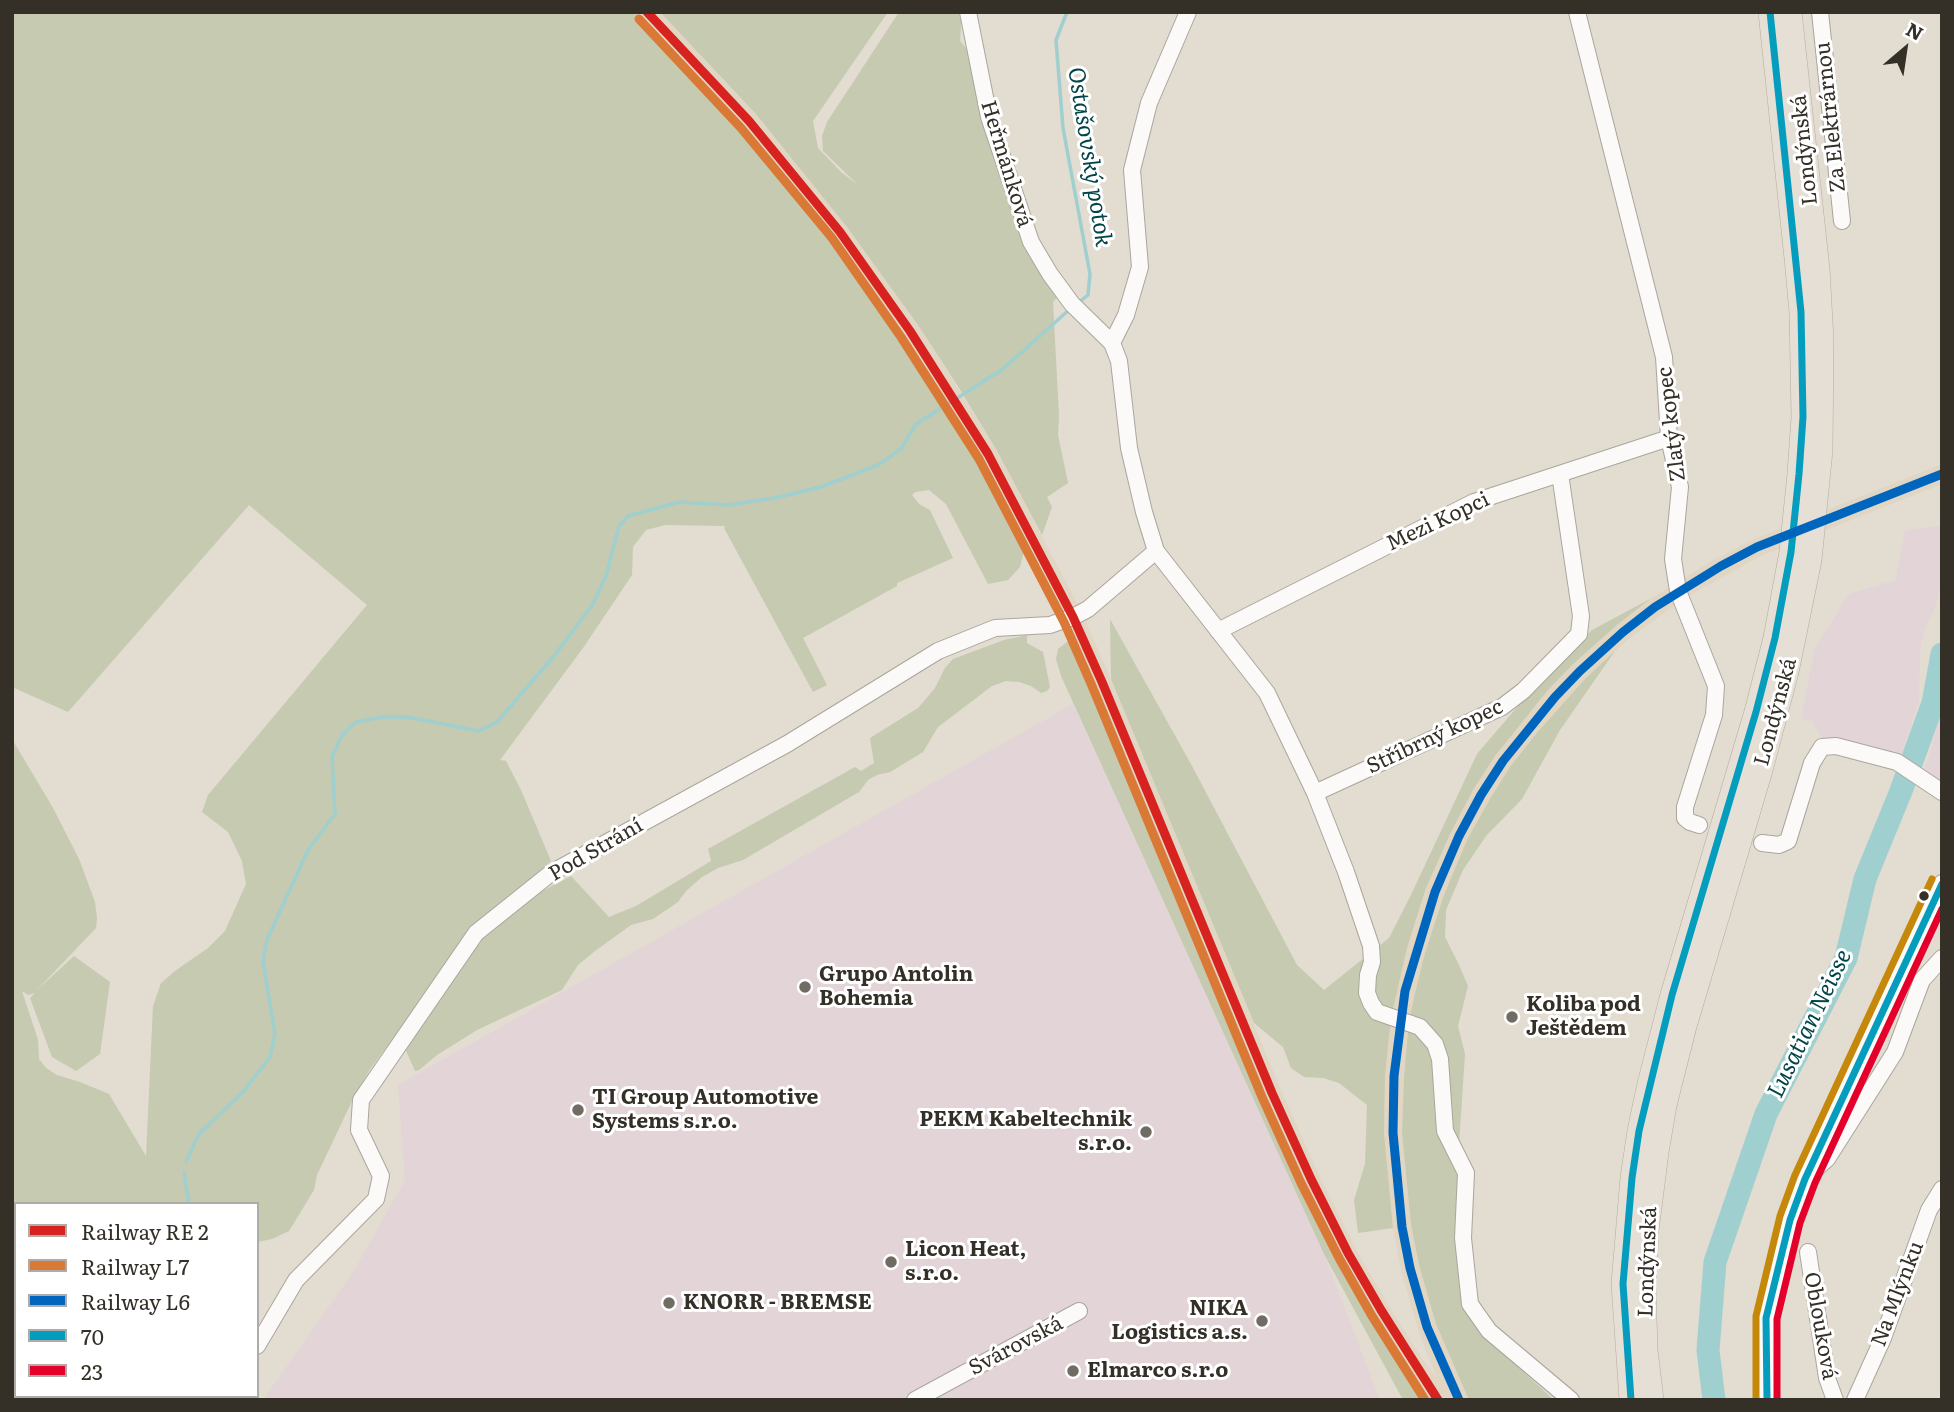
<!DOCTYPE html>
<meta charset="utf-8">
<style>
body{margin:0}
#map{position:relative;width:1954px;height:1412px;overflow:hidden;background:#e2dcd1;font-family:Literata,serif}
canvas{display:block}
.frame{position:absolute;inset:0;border:14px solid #343028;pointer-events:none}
.legend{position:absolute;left:14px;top:1202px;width:245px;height:196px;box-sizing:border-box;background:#fff;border:2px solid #aeaca9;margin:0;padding:9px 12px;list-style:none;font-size:21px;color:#343028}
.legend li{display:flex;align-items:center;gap:14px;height:35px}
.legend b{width:35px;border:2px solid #aeaca9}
.north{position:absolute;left:1870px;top:14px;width:70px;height:70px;-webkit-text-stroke:5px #fff;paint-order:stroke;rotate:29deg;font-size:19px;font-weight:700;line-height:28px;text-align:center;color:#343028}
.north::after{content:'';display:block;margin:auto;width:24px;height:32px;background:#343028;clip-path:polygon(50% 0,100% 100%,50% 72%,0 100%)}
</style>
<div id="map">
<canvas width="1954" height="1412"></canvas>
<div class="frame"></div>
<ul class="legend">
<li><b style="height:9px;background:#d7221f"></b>Railway RE 2</li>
<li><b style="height:9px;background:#da7836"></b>Railway L7</li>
<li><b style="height:9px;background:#0065bd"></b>Railway L6</li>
<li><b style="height:9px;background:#059dbd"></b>70</li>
<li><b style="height:9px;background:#e4002b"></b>23</li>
</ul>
<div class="north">N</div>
</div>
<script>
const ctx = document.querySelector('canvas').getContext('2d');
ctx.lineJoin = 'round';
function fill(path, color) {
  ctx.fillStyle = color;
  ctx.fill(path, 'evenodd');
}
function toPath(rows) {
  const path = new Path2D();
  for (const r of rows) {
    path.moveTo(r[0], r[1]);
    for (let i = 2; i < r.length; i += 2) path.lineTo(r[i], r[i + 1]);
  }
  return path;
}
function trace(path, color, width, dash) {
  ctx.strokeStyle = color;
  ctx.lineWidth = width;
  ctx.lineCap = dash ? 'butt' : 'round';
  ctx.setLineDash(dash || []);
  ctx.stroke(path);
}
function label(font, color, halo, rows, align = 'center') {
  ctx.font = font + ' Literata,serif';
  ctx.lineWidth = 6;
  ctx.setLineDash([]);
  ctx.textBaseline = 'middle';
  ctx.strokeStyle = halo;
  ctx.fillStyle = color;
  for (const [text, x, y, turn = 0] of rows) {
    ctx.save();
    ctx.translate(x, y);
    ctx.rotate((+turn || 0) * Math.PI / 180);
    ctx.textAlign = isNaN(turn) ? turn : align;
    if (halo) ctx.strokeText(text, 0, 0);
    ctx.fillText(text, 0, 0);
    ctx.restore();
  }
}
fill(toPath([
 [1942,525,1940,589,1934,610,1925,628,1920,649,1919,700,1901,757,1877,747,1850,741,1823,739,1812,721,1801,719,1815,648,1849,594,1896,580,1905,531],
 [1942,701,1942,786,1923,776,1940,717],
 [1073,704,1324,1254,1380,1400,263,1400,354,1271,405,1180,398,1085]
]), '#e3d4d8');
fill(toPath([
 [634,12,660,12,756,114,808,177,847,227,918,325,996,449,1082,613,1111,679,1281,1090,1319,1175,1356,1249,1389,1306,1423,1360,1437,1378,1418,1330,1401,1270,1393,1228,1384,1133,1385,1076,1391,1018,1407,948,1426,888,1451,832,1473,790,1495,756,1548,690,1573,664,1617,625,1650,599,1717,558,1754,539,1942,464,1942,484,1761,556,1683,599,1629,639,1586,678,1467,840,1444,895,1425,953,1415,993,1409,1021,1404,1077,1402,1133,1411,1225,1419,1265,1436,1324,1469,1400,1427,1400,1373,1315,1340,1258,1302,1183,1264,1097,1094,686,1065,620,1026,543,980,459,950,409,867,286,794,188,742,127]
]), '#e1d6c3');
fill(toPath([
 [12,12,634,12,742,127,832,238,902,336,950,409,980,459,1026,543,1020,567,1008,580,988,584,946,504,929,490,915,492,912,495,919,504,930,510,953,558,897,583,897,586,803,638,827,685,813,692,724,528,725,526,665,525,646,530,633,547,632,575,583,648,500,760,506,761,521,790,551,861,535,875,424,997,370,1069,352,1101,317,1175,314,1190,289,1231,272,1239,257,1242,257,1204,16,1204,16,1267,12,1264,12,739,53,808,79,859,95,902,97,918,96,928,36,991,74,956,110,982,100,1054,76,1071,52,1057,30,998,35,993,28,995,22,991,38,1040,39,1059,46,1068,57,1075,80,1082,109,1094,146,1156,153,1006,161,983,175,971,208,948,225,931,246,884,242,861,228,832,202,812,208,795,367,605,249,505,68,712,12,687],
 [660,12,888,12,813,121,818,148,841,172,858,185,823,151,822,136,827,122,899,12,962,12,960,41,966,48,1014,222,1030,255,1058,296,1053,302,1059,416,1058,435,1068,483,1047,497,1052,507,1042,535,996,449,959,388,918,325,847,227,756,114],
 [1650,599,1617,625,1573,664,1548,690,1495,756,1473,790,1451,832,1426,888,1407,948,1391,1018,1385,1076,1384,1133,1393,1228,1358,1233,1354,1200,1365,1164,1367,1105,1339,1083,1323,1078,1304,1077,1291,1068,1283,1047,1254,1023,1111,679,1110,619,1192,766,1297,965,1324,990,1389,938,1410,897,1477,754,1542,678,1592,630],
 [1027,635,1027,643,1043,652,1050,687,1047,691,1041,693,1031,686,1019,682,1006,681,992,686,938,727,923,752,890,772,877,775,868,780,859,792,743,860,718,868,702,877,686,891,678,902,653,919,631,925,595,951,578,965,562,990,477,1030,437,1055,419,1070,415,1071,404,1046,479,942,492,928,535,895,571,876,609,917,636,906,711,861,708,849,855,767,861,771,874,763,870,738,918,708,935,688,945,668,953,659,1004,640],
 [1072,638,1264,1097,1302,1183,1340,1258,1373,1315,1427,1400,1403,1400,1324,1254,1061,676,1056,659,1058,649],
 [1615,651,1560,730,1522,799,1486,836,1463,870,1446,910,1445,937,1459,965,1468,986,1458,1026,1465,1054,1457,1175,1463,1300,1482,1334,1554,1400,1469,1400,1436,1324,1419,1265,1411,1225,1402,1133,1404,1077,1409,1021,1415,993,1425,953,1444,895,1467,840,1490,799,1510,767,1536,734,1586,678],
 [116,1396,224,1396,222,1400,112,1400]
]), '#c5cab0');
trace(toPath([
 [1067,12,1056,40,1063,128,1090,274,1088,295,1078,303],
 [186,1162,199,1134,243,1092,270,1057,275,1034,263,961,267,940,308,850,335,814,332,757,342,735,356,722,382,717,407,717,479,731,497,722,554,656,593,604,606,576,619,526,628,516,680,502,728,505,774,498,821,487,878,465,901,449,916,424,1003,369,1070,309],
 [184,1172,189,1204],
 [163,1396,163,1400]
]), '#a0cfcf', 3.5);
trace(toPath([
 [1714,1400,1708,1350,1715,1262,1766,1114,1846,958,1865,879,1901,791,1933,703,1942,654]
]), '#a0cfcf', 23);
const minor = toPath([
 [968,12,989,117,1031,242,1050,274,1072,304,1112,343,1119,361,1129,448,1144,512,1156,551,1267,693,1315,793,1346,872,1371,946,1372,962,1368,975,1367,993,1371,1003,1377,1012,1420,1027,1435,1044,1440,1059,1445,1131,1466,1173,1463,1238,1470,1304,1489,1331,1571,1400],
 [1577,12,1664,357,1669,438,1680,487,1673,559,1678,591,1716,686,1714,715,1685,807,1685,818,1690,822,1699,825],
 [1820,12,1842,221],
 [1112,343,1126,315,1140,267,1132,170,1149,103,1188,12],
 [1218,631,1474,502,1669,438],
 [1315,793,1502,707,1523,691,1579,634,1581,616,1560,474],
 [1762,843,1779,845,1788,841,1812,763,1822,747,1836,746,1897,762,1942,792],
 [1812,1172,1827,1159,1895,1052,1922,980,1942,958],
 [1808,1252,1827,1378,1835,1400],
 [257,1346,296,1280,376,1199,381,1176,359,1130,361,1100,476,933,551,873,787,744,938,651,995,628,1050,625,1073,617,1088,609,1156,551],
 [226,1400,228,1396],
 [915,1400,1079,1311],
 [1767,1400,1766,1318,1790,1220,1805,1179,1942,883],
 [1855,1400,1883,1338,1929,1210,1942,1189]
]);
const highway = toPath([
 [1631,1400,1623,1284,1632,1178,1639,1131,1649,1084,1672,995,1756,712,1775,638,1791,552,1799,474,1803,417,1801,312,1796,258,1770,12],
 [1652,1400,1646,1350,1644,1285,1647,1231,1657,1152,1665,1105,1685,1026,1761,770,1787,672,1810,560,1821,450,1822,340,1818,269,1790,12]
]);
trace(minor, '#aaa69d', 18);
trace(highway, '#b5ac9d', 24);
trace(minor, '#fbfaf8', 16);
trace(highway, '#e6dfd5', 23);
trace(toPath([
 [1631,1400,1623,1284,1632,1178,1639,1131,1672,995,1756,712,1775,638,1791,552,1799,474,1803,417,1801,312,1770,12],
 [1767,1400,1766,1318,1790,1220,1805,1179,1942,884]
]), '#059dbd', 7);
trace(toPath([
 [1777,1400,1777,1319,1800,1223,1815,1183,1942,909]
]), '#e4002b', 7);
trace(toPath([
 [1756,1400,1756,1316,1780,1216,1795,1175,1932,879]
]), '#c6880a', 7);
trace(toPath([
 [647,12,749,121,840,232,910,331,988,454,1073,617,1102,682,1272,1093,1311,1179,1348,1253,1381,1310,1438,1400]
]), '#d7221f', 9);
trace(toPath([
 [639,19,741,128,832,238,901,337,979,459,1064,622,1092,686,1262,1097,1301,1183,1339,1258,1372,1316,1425,1400]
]), '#da7836', 9);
trace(toPath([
 [1459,1400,1427,1327,1410,1268,1402,1227,1393,1133,1394,1076,1405,991,1435,892,1459,836,1481,795,1503,761,1555,697,1580,671,1623,632,1655,607,1721,566,1757,547,1942,474]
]), '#0065bd', 9);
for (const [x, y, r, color] of [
 [1924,896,6,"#343028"],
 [805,987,7,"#716c63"],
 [1512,1017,7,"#716c63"],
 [578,1110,7,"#716c63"],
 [1146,1132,7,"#716c63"],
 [891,1262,7,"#716c63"],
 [669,1303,7,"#716c63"],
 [1262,1321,7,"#716c63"],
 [1073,1371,7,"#716c63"]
]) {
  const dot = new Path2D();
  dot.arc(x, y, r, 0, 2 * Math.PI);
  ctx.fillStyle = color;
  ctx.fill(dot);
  trace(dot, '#fff', 2.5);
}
label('21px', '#343028', '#fff', [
 ["Za Elektrárnou",1831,117,-96],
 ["Londýnská",1805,150,-96],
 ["Heřmánková",1006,164,73],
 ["Zlatý kopec",1672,424,-97],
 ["Mezi Kopci",1438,522,-25],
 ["Londýnská",1776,712,-75],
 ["Stříbrný kopec",1435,737,-25],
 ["Pod Strání",596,850,-30],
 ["Londýnská",1648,1262,-88],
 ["Na Mlýnku",1898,1294,-69],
 ["Oblouková",1820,1326,80],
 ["Svárovská",1016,1346,-28]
]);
label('bold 21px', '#343028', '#fff', [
 ["Grupo Antolin",819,975],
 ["Bohemia",819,999],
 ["Koliba pod",1526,1005],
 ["Ještědem",1526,1029],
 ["TI Group Automotive",592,1098],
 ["Systems s.r.o.",592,1122],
 ["PEKM Kabeltechnik",1132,1120,"right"],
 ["s.r.o.",1132,1144,"right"],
 ["Licon Heat,",905,1250],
 ["s.r.o.",905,1274],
 ["KNORR - BREMSE",683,1303],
 ["NIKA",1248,1309,"right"],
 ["Logistics a.s.",1248,1333,"right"],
 ["Elmarco s.r.o",1087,1371]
], 'left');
label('italic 23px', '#004549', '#fff', [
 ["Ostašovský potok",1089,157,81],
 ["Lusatian Neisse",1810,1024,-64]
]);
</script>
